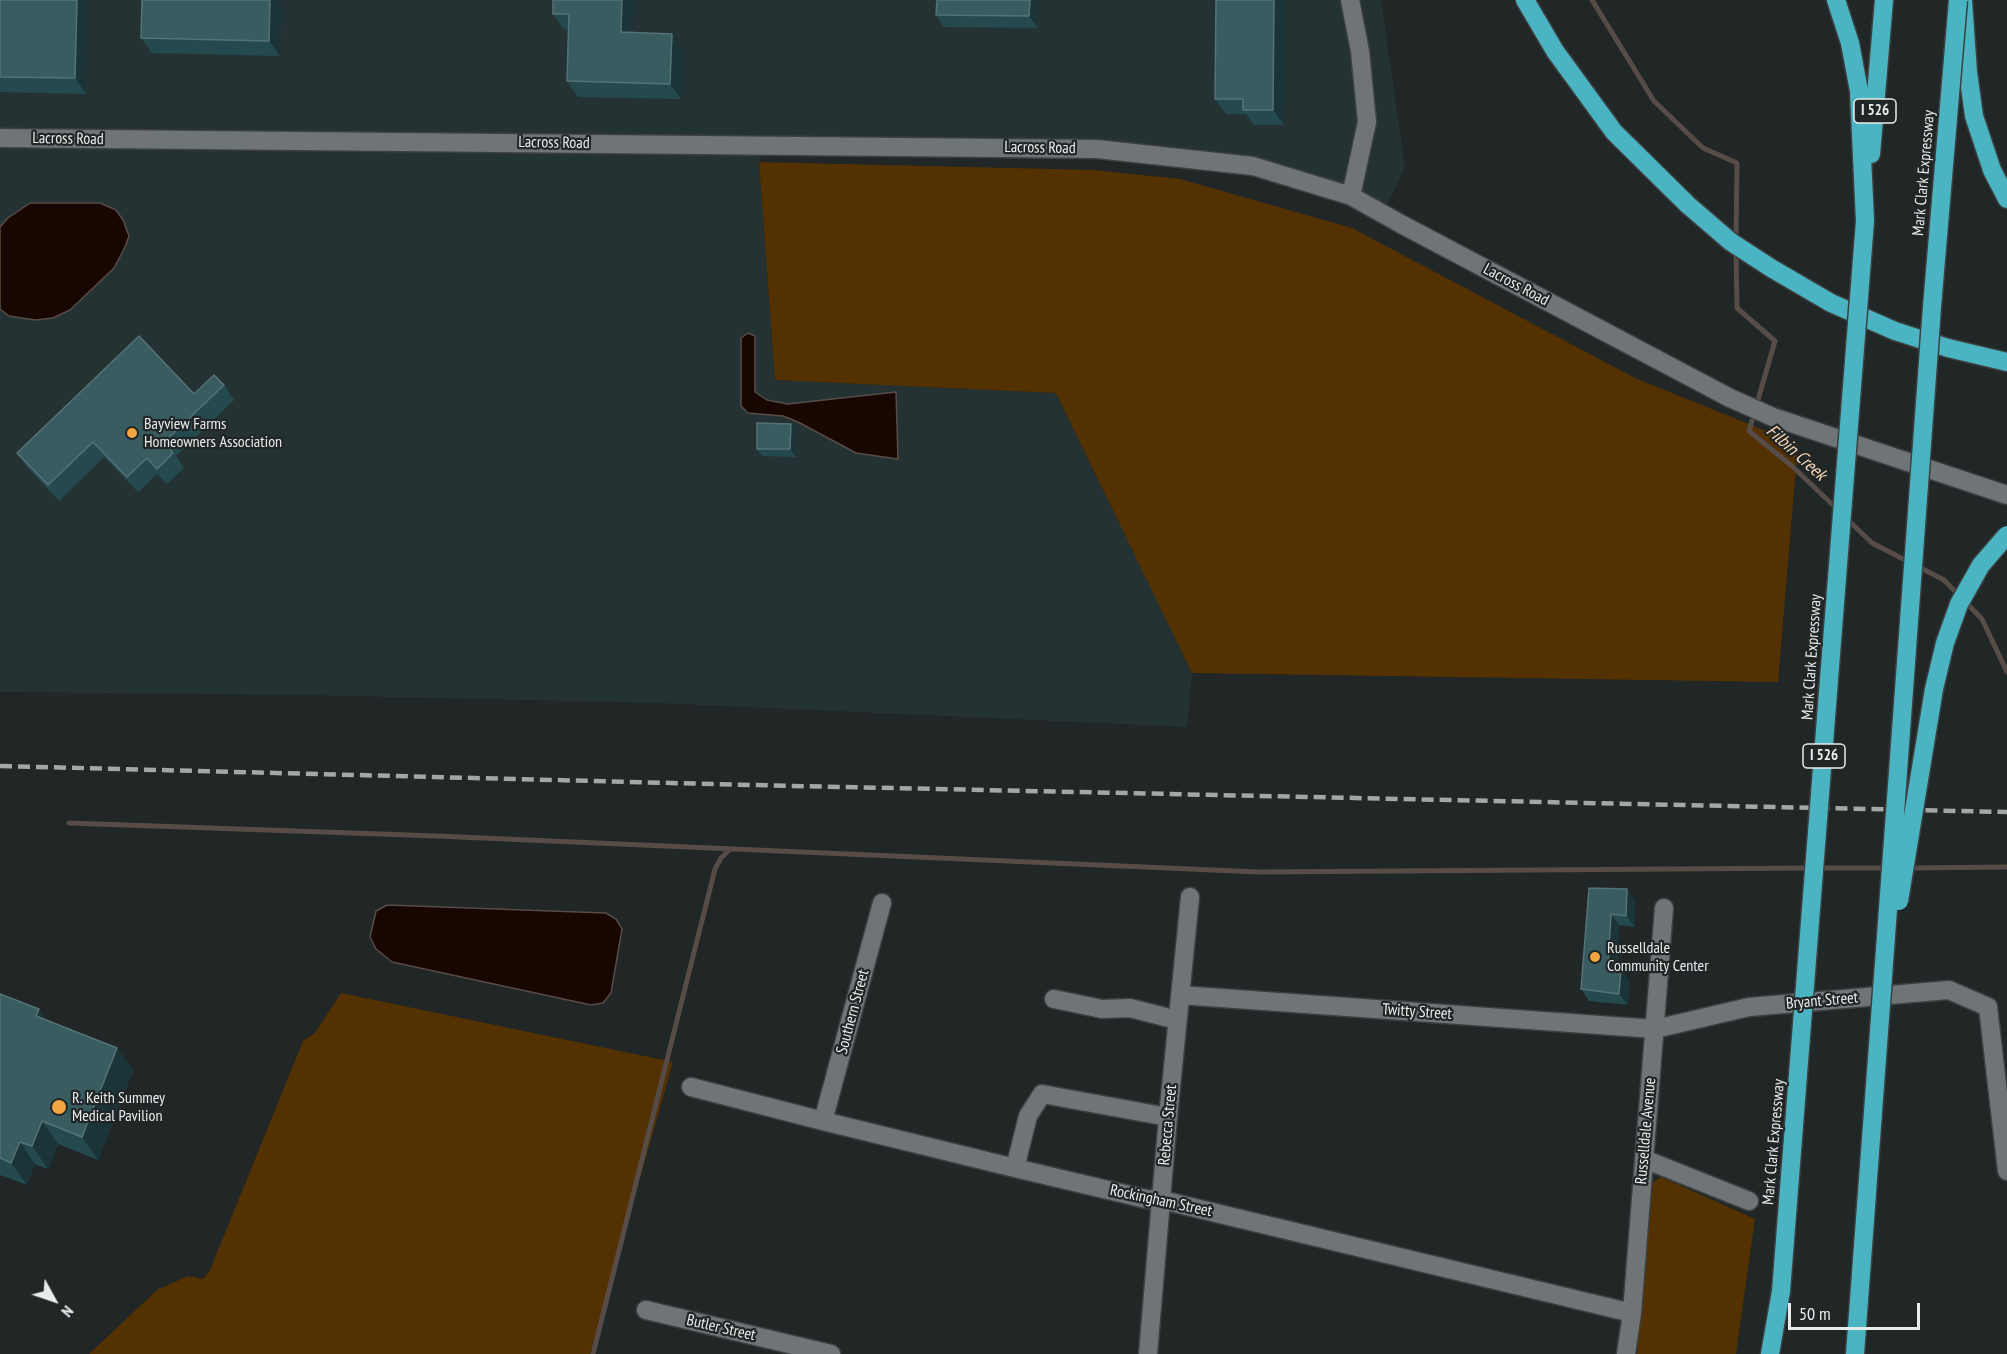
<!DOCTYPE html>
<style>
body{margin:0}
#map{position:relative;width:2007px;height:1354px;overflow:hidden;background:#212627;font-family:"PT Sans Narrow",sans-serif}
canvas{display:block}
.north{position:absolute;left:24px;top:1270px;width:60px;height:60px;-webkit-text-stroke:4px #212627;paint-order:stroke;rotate:130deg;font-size:16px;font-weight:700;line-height:24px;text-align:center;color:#e9eced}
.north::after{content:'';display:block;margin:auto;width:21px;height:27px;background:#e9eced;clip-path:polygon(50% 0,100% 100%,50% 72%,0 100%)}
.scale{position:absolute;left:1788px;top:1303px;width:132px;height:27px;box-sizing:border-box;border:3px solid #e9eced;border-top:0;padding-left:8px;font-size:18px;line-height:21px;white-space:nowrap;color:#e9eced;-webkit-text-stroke:4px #212627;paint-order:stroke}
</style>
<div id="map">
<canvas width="2007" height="1354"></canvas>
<div class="north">N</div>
<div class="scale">50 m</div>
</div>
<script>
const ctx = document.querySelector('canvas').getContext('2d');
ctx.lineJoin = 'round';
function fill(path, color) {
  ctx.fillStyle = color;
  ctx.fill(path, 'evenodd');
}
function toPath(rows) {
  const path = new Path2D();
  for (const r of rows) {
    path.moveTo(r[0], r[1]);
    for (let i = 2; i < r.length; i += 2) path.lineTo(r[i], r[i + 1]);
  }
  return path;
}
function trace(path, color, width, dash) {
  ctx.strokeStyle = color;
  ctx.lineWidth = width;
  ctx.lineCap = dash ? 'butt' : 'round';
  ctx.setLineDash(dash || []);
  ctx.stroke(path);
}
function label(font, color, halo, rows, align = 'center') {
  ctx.font = font + ' "PT Sans Narrow",sans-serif';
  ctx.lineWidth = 4.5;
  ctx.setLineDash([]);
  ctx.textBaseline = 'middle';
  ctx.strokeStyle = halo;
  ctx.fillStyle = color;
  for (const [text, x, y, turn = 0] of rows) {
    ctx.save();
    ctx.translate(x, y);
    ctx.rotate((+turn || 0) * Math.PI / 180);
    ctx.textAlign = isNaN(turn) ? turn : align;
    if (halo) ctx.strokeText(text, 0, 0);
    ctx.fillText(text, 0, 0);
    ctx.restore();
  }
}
fill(toPath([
 [0,0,1381,0,1405,167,1383,214,1253,166,1097,149,760,146,759,162,775,380,1056,393,1192,673,1187,727,657,703,305,695,0,692]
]), '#253234');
fill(toPath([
 [759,162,1094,170,1180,179,1352,228,1635,378,1798,444,1778,682,1192,673,1056,393,775,380],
 [341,993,673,1062,590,1354,89,1354,157,1290,188,1276,203,1279,210,1270,303,1041,315,1033],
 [1661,1177,1755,1219,1736,1354,1637,1354,1652,1183]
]), '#533100');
const water = toPath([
 [30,203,100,203,116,210,123,220,129,236,125,247,114,268,70,310,53,318,35,320,9,316,0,309,0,227,8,218,30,203],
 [748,333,755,336,755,392,767,400,788,404,896,392,898,459,856,453,798,422,783,416,748,413,741,406,741,338,748,333],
 [387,905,606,913,616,919,622,929,611,993,603,1003,591,1005,392,962,376,949,370,937,376,911,387,905]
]);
fill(water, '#180700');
trace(water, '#574c47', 1.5);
trace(toPath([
 [1592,0,1654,101,1703,148,1737,163,1736,241],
 [1736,250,1737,308,1775,341,1749,431,1792,466,1837,509],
 [1846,518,1872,543,1909,562],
 [1917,566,1944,580,1982,619,2007,672],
 [69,823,437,836,1258,872,1810,868],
 [1819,868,1888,868],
 [1909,868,2007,867],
 [593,1354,715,869,721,858,730,849]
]), '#574c47', 5);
const minor = toPath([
 [1350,0,1360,51,1367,122,1351,196],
 [0,138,1097,149,1253,166,1351,196,1401,224,1730,398,1773,417,2007,495],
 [1180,995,1655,1029,1749,1007,1949,990,1988,1007,2007,1171],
 [1054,999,1102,1009,1130,1008,1177,1020],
 [691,1087,823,1121,1015,1168,1146,1199,1162,1200,1632,1313],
 [823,1121,882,903],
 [1644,1159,1749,1201],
 [1015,1168,1028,1116,1042,1094,1168,1117],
 [646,1310,831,1354],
 [1148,1354,1168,1117,1190,897],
 [1626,1354,1632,1313,1664,908]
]);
const highway = toPath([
 [1525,0,1555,51,1614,132,1688,205,1731,242,1771,268,1831,303,1895,331,1948,348,2007,362],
 [1836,0,1850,43,1859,91,1865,221],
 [1963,1,1968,72,1974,116,1992,170,2007,199],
 [1871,154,1884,0],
 [1770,1354,1781,1291],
 [1855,1354,1880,1018]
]);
trace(minor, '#3c4041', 21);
trace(highway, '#3c4041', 21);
trace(minor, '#6f7576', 18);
trace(highway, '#4bb4c2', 18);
trace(toPath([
 [0,766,751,785,2007,812]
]), '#a3a7a8', 4.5, [12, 6]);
const highwayBridge = toPath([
 [1899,901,1934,689,1945,643,1959,604,1981,565,2007,535],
 [1880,1018,1932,307,1958,0],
 [1781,1291,1865,221]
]);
trace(highwayBridge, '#3c4041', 21, []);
trace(highwayBridge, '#4bb4c2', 18);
fill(toPath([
 [0,0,88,0,86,94,0,92],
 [142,0,281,0,280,56,152,53,141,38],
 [553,0,633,33,682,49,681,99,578,97,567,81,569,29,564,29,553,14],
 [937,0,1038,0,1038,28,944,27,936,15],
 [1216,0,1284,125,1254,125,1246,114,1226,114,1215,99],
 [224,385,234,400,176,456,184,468,167,484,157,474,138,492,104,457,59,501,28,468,17,453],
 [791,424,796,431,796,457,762,456,757,449],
 [1589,888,1627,889,1635,901,1635,927,1619,925,1617,968,1629,980,1628,1005,1589,1001,1581,989],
 [0,994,47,1020,117,1048,133,1071,98,1160,58,1144,48,1169,35,1164,27,1185,0,1175]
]), '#244a50');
fill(toPath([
 [77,0,88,0,86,94,75,78],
 [270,0,281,0,280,56,269,41],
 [622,0,634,0,632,47,621,32],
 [1030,0,1038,0,1038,28,1029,16],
 [1274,0,1285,0,1284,125,1273,110],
 [672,34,682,49,681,99,670,84],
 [791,424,796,431,796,457,790,449],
 [1627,889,1635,901,1635,927,1626,916],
 [1611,914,1619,925,1616,978,1608,967],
 [1621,968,1629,980,1628,1005,1619,994],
 [39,1009,55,1032,36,1016],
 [117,1048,133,1071,98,1160,82,1137],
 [42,1121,58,1144,48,1169,32,1146],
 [20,1142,35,1164,27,1185,11,1163]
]), '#1a3438');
const building = toPath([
 [0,0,77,0,75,78,0,77,0,0],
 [142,0,270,0,269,41,141,38,142,0],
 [553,0,622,0,621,32,672,34,670,84,567,81,569,14,553,14,553,0],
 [937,0,1030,0,1029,16,936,15,937,0],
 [1216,0,1274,0,1273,110,1243,110,1243,99,1215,99,1216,0],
 [139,336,194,394,214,375,224,385,164,442,173,453,157,469,147,458,127,477,93,442,48,485,17,453,139,336],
 [757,423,791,424,790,449,757,449,757,423],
 [1589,888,1627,889,1626,916,1611,914,1608,967,1621,968,1619,994,1581,989,1589,888],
 [0,994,39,1009,36,1016,117,1048,82,1137,42,1121,32,1146,20,1142,11,1163,0,1158,0,994]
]);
fill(building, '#395c61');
trace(building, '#557277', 1.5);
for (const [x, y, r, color] of [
 [132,433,6,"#f2a541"],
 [1595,957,6,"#f2a541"],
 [59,1107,8,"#f2a541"]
]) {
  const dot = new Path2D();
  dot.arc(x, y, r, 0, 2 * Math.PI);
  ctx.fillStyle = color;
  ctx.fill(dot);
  trace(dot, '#212627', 2);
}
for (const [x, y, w] of [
 [1875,111,42],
 [1824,756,42]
]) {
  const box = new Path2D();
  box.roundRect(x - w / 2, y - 12, w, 24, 4.5);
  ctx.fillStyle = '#212627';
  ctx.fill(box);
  trace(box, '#e9eced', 1.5);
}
label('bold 15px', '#e9eced', null, [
 ["I 526",1875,111],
 ["I 526",1824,756]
]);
label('16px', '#e9eced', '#212627', [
 ["Lacross Road",68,139,1],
 ["Lacross Road",554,143,1],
 ["Lacross Road",1040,148,1],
 ["Mark Clark Expressway",1924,173,-85],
 ["Lacross Road",1516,285,28],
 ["Mark Clark Expressway",1812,657,-86],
 ["Bryant Street",1822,1001,-5],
 ["Southern Street",853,1012,-75],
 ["Twitty Street",1417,1012,4],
 ["Rebecca Street",1168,1125,-85],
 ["Russelldale Avenue",1646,1131,-85],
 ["Mark Clark Expressway",1774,1142,-85],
 ["Rockingham Street",1161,1201,12],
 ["Butler Street",721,1328,13]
]);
label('16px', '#e9eced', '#212627', [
 ["Bayview Farms",144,424],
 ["Homeowners Association",144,442],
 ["Russelldale",1607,948],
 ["Community Center",1607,966],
 ["R. Keith Summey",72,1098],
 ["Medical Pavilion",72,1116]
], 'left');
label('italic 18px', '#f6d6b3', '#212627', [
 ["Filbin Creek",1796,453,42]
]);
</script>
